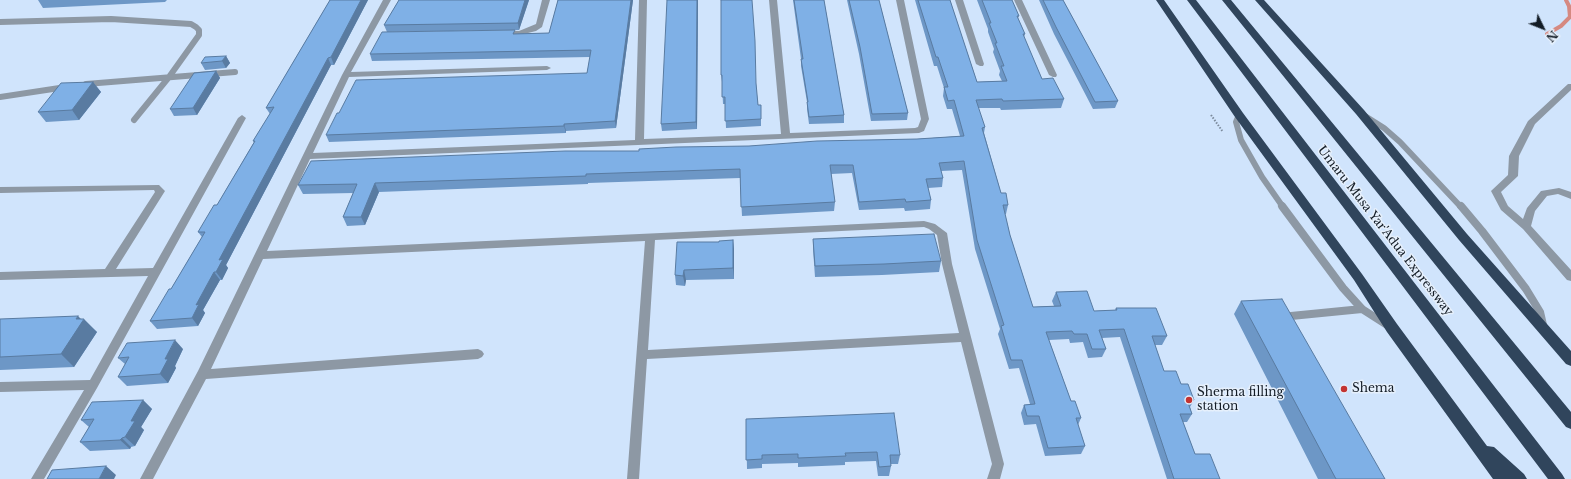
<!DOCTYPE html>
<style>
body{margin:0}
#map{position:relative;width:1571px;height:479px;overflow:hidden;background:#d0e4fc;font-family:"Libre Baskerville",serif}
canvas{display:block}
.north{position:absolute;left:1523px;top:8px;width:40px;height:40px;-webkit-text-stroke:3px #e6f0fc;paint-order:stroke;rotate:133deg;font-size:11px;font-weight:700;line-height:16px;text-align:center;color:#131c26}
.north::after{content:'';display:block;margin:auto;width:14px;height:18px;background:#131c26;clip-path:polygon(50% 0,100% 100%,50% 72%,0 100%)}
</style>
<div id="map">
<canvas width="1571" height="479"></canvas>
<div class="north">N</div>
</div>
<script>
const ctx = document.querySelector('canvas').getContext('2d');
ctx.lineJoin = 'round';
function toPath(rows) {
  const path = new Path2D();
  for (const r of rows) {
    path.moveTo(r[0], r[1]);
    for (let i = 2; i < r.length; i += 2) path.lineTo(r[i], r[i + 1]);
  }
  return path;
}
function trace(path, color, width, dash) {
  ctx.strokeStyle = color;
  ctx.lineWidth = width;
  ctx.lineCap = dash ? 'butt' : 'round';
  ctx.setLineDash(dash || []);
  ctx.stroke(path);
}
function fill(path, color) {
  ctx.fillStyle = color;
  ctx.fill(path, 'evenodd');
}
function label(font, color, halo, rows, align = 'center') {
  ctx.font = font + ' "Libre Baskerville",serif';
  ctx.lineWidth = 3;
  ctx.setLineDash([]);
  ctx.textBaseline = 'middle';
  ctx.strokeStyle = halo;
  ctx.fillStyle = color;
  for (const [text, x, y, turn = 0] of rows) {
    ctx.save();
    ctx.translate(x, y);
    ctx.rotate((+turn || 0) * Math.PI / 180);
    ctx.textAlign = isNaN(turn) ? turn : align;
    if (halo) ctx.strokeText(text, 0, 0);
    ctx.fillText(text, 0, 0);
    ctx.restore();
  }
}
trace(toPath([
 [1547,34,1561,26,1570,17,1569,6,1566,0]
]), '#d58981', 4);
trace(toPath([
 [1211,115,1223,132]
]), '#7c8b9c', 2, [1.5, 1.5]);
trace(toPath([
 [0,22,111,19,191,24,196,27,199,30,199,35,169,77,134,120],
 [86,84,235,72],
 [0,97,66,87],
 [1239,115,1236,122,1241,140,1262,177,1283,207],
 [1365,116,1384,128,1400,142,1461,207]
]), '#8d98a4', 6);
trace(toPath([
 [1282,206,1343,288,1362,309,1387,325],
 [1461,206,1482,231,1526,289,1540,312,1543,325],
 [1286,323,1291,316,1362,309]
]), '#8d98a4', 8);
fill(toPath([
 [383,0,391,0,351,72,547,66,551,68,547,70,349,77,313,153,635,140,639,0,647,0,644,139,781,134,769,0,777,0,790,133,915,128,918,127,921,119,896,0,904,0,929,119,924,131,919,133,310,159,267,251,924,221,935,224,947,233,952,264,1004,464,1000,479,987,479,992,464,961,342,647,359,639,479,627,479,645,241,263,259,211,369,478,349,482,351,484,354,482,357,478,359,206,379,153,479,140,479,198,371,342,75,383,0],
 [924,227,929,229,937,235,942,264,959,333,648,350,655,240,924,227],
 [542,0,550,0,542,27,536,31,520,35,500,35,500,31,519,31,536,24,542,0],
 [955,0,963,0,984,64,983,66,980,66,976,64,955,0],
 [1014,0,1022,0,1057,75,1056,77,1053,77,1049,75,1014,0],
 [1568,84,1571,84,1571,90,1535,124,1519,156,1518,176,1501,192,1508,206,1523,219,1527,208,1541,191,1559,188,1571,192,1571,199,1558,194,1547,196,1535,211,1531,226,1571,270,1571,281,1567,280,1523,229,1501,210,1491,191,1508,175,1509,156,1528,121,1568,84],
 [242,115,246,118,97,388,44,479,31,479,84,390,0,392,0,382,90,380,148,276,0,280,0,272,105,269,155,192,154,190,0,193,0,187,159,185,165,191,116,269,153,268,238,118,242,115]
]), '#8d98a4');
fill(toPath([
 [1156,0,1164,0,1243,113,1362,274,1397,324,1487,446,1494,447,1524,474,1527,479,1493,479,1387,332,1354,280,1235,117,1156,0],
 [1187,0,1196,0,1562,474,1565,479,1548,479,1187,0],
 [1222,0,1231,0,1571,412,1571,429,1566,427,1222,0],
 [1255,0,1264,0,1364,110,1467,234,1571,351,1571,366,1566,364,1459,240,1356,114,1255,0]
]), '#30455c');
fill(toPath([
 [38,0,167,0,165,2,43,8],
 [330,0,368,0,334,65,331,65,226,265,228,268,222,280,220,280,203,310,205,313,198,326,157,329,150,321,171,289,202,237,198,232,217,205,254,142,253,141,270,114,266,108],
 [399,0,529,0,519,30,387,32,384,25],
 [558,0,633,0,616,128,566,131,566,133,329,142,326,135,587,73,590,57,372,61,370,54,516,34,549,33],
 [698,0,697,129,662,131,661,124],
 [793,0,824,0,844,115,844,123,809,124,807,109,807,102,801,66,801,59],
 [847,0,879,0,908,113,907,120,871,121,859,54],
 [915,0,950,0,977,82,1002,81,999,75,1000,71,993,52,994,49,988,32,988,29,977,0,1012,0,1019,16,1018,18,1025,34,1024,37,1042,79,1064,99,1061,108,1001,110,1000,108,978,108,985,127,984,133,1001,193,1008,205,1006,214,1005,214,1010,235,1033,307,1054,306,1052,301,1056,292,1094,311,1115,310,1116,308,1167,336,1162,345,1155,345,1164,371,1181,384,1194,400,1190,407,1192,414,1187,422,1183,422,1195,454,1220,479,1167,479,1120,337,1102,338,1106,349,1102,357,1088,358,1083,342,1070,343,1069,339,1049,340,1071,401,1081,418,1078,425,1085,446,1081,454,1045,456,1036,424,1024,425,1021,413,1024,405,1030,404,1019,368,1009,369,998,334,1000,329,975,249,962,170,941,171,943,178,942,187,928,188,931,200,930,209,905,211,904,208,859,210,852,173,831,174,835,202,834,211,742,216,740,178,588,183,588,184,379,192,365,225,347,226,343,217,353,193,303,194,298,185,639,151,749,146,917,139,960,136,952,109,947,109,943,96,944,88,937,66,934,66],
 [1039,0,1063,0,1118,101,1115,108,1093,109,1054,34],
 [226,56,230,63,226,68,205,70,201,63],
 [216,71,220,78,197,115,174,116,170,109],
 [721,75,756,84,758,105,761,105,761,126,726,128,725,104,723,104,722,82],
 [93,82,101,92,79,120,46,122,38,112],
 [813,239,941,261,939,272,882,275,815,277,813,249],
 [733,240,734,250,734,279,686,280,685,286,676,285,675,275,719,242],
 [1241,301,1385,479,1318,479,1234,314],
 [0,319,82,319,97,332,74,367,0,370],
 [183,349,175,366,176,368,168,383,127,386,118,377,125,364,118,358],
 [143,400,152,409,141,427,144,430,135,446,131,447,130,449,90,451,80,442,89,427,81,420],
 [746,419,900,455,898,464,891,464,891,466,889,476,878,476,876,461,845,462,845,465,798,467,798,463,762,464,762,468,747,469]
]), '#6d97c6');
fill(toPath([
 [361,0,368,0,334,65,331,57],
 [525,0,529,0,519,30,518,23],
 [631,0,633,0,616,128,615,121],
 [697,0,698,0,697,129,696,122],
 [226,56,230,63,226,68,222,61],
 [328,58,331,65,226,265,228,268,222,280,216,272,219,260],
 [216,71,220,78,197,115,193,108],
 [93,82,101,92,79,120,72,110],
 [564,124,566,131,566,133,564,126],
 [375,183,379,192,365,225,361,217],
 [733,240,734,250,734,279,733,268],
 [684,270,686,280,685,286,683,276],
 [214,272,220,280,203,310,205,313,198,326,192,318,196,305],
 [78,316,83,321,84,319,97,332,74,367,61,354,76,319],
 [175,340,183,349,175,366,176,368,168,383,160,374,165,359],
 [143,400,152,409,141,427,144,430,135,446,125,437,131,421],
 [122,438,131,447,130,449,120,440],
 [106,466,116,475,114,479,99,479]
]), '#597ba1');
const building = toPath([
 [330,0,361,0,331,57,328,58,219,260,223,259,216,272,214,272,196,305,199,304,192,318,150,321,169,289,171,289,205,232,198,232,214,205,217,205,255,141,253,141,274,107,266,108,330,0],
 [399,0,525,0,518,23,384,25,399,0],
 [558,0,631,0,615,121,564,124,564,126,326,135,337,113,339,113,356,80,587,73,591,50,370,54,382,32,515,30,513,34,549,33,558,0],
 [667,0,697,0,696,122,661,124,667,0],
 [721,0,752,0,755,41,756,83,758,105,761,105,761,119,725,121,725,97,722,97,722,75,721,75,721,0],
 [794,0,824,0,844,115,809,117,807,102,808,102,801,59,803,59,794,0],
 [849,0,879,0,908,113,872,114,860,47,849,0],
 [918,0,950,0,977,82,1007,81,1001,66,1004,66,995,43,997,43,989,23,991,23,982,0,1012,0,1019,16,1017,16,1025,34,1023,34,1042,79,1053,78,1064,99,1003,101,1002,99,976,100,985,127,982,128,1001,193,1006,193,1008,205,1003,205,1010,235,1033,307,1061,306,1056,292,1087,291,1094,311,1117,310,1116,308,1156,308,1167,336,1152,336,1164,371,1176,371,1181,384,1188,384,1194,400,1187,400,1192,414,1180,414,1195,454,1210,454,1220,479,1174,479,1124,329,1099,330,1106,349,1092,349,1087,334,1074,334,1072,331,1046,332,1071,401,1075,401,1081,418,1076,418,1085,446,1048,448,1039,416,1027,416,1024,405,1035,404,1022,360,1011,360,1001,326,1004,325,977,240,964,161,939,163,943,178,926,179,931,200,906,202,905,199,859,202,853,165,830,165,835,202,741,207,740,169,586,174,586,176,375,183,361,217,343,217,357,184,298,185,311,161,565,151,639,151,639,149,676,147,749,146,817,141,917,139,964,136,954,100,948,101,944,87,948,87,938,57,936,57,918,0],
 [1043,0,1063,0,1118,101,1095,102,1056,27,1043,0],
 [226,56,222,61,201,63,205,57,226,56],
 [216,71,193,108,170,109,194,73,216,71],
 [93,82,72,110,38,112,61,83,93,82],
 [934,234,941,261,884,264,815,266,813,239,934,234],
 [733,240,733,268,684,270,683,276,675,275,677,242,719,242,719,241,733,240],
 [1282,299,1385,479,1336,479,1241,301,1282,299],
 [78,316,76,319,84,319,61,354,0,357,0,319,78,316],
 [175,340,165,359,168,359,160,374,118,377,129,357,118,358,127,343,175,340],
 [143,400,131,421,135,421,125,437,122,438,120,440,80,442,94,419,81,420,92,402,143,400],
 [894,413,900,455,890,455,891,466,879,467,877,452,845,453,846,456,798,458,798,454,762,455,762,459,746,460,746,419,894,413],
 [106,466,99,479,47,479,52,470,106,466]
]);
fill(building, '#7fb0e6');
trace(building, '#597ba1', 1);
for (const [x, y, r, color] of [
 [1344,389,4,"#c33432"],
 [1189,400,4,"#c33432"]
]) {
  const dot = new Path2D();
  dot.arc(x, y, r, 0, 2 * Math.PI);
  ctx.fillStyle = color;
  ctx.fill(dot);
  trace(dot, '#e6f0fc', 1.5);
}
label('12px', '#131c26', '#e6f0fc', [
 ["Umaru Musa Yar'Adua Expressway",1385,231,52]
]);
label('12px', '#131c26', '#e6f0fc', [
 ["Shema",1352,389],
 ["Sherma filling",1197,393],
 ["station",1197,407]
], 'left');
</script>
